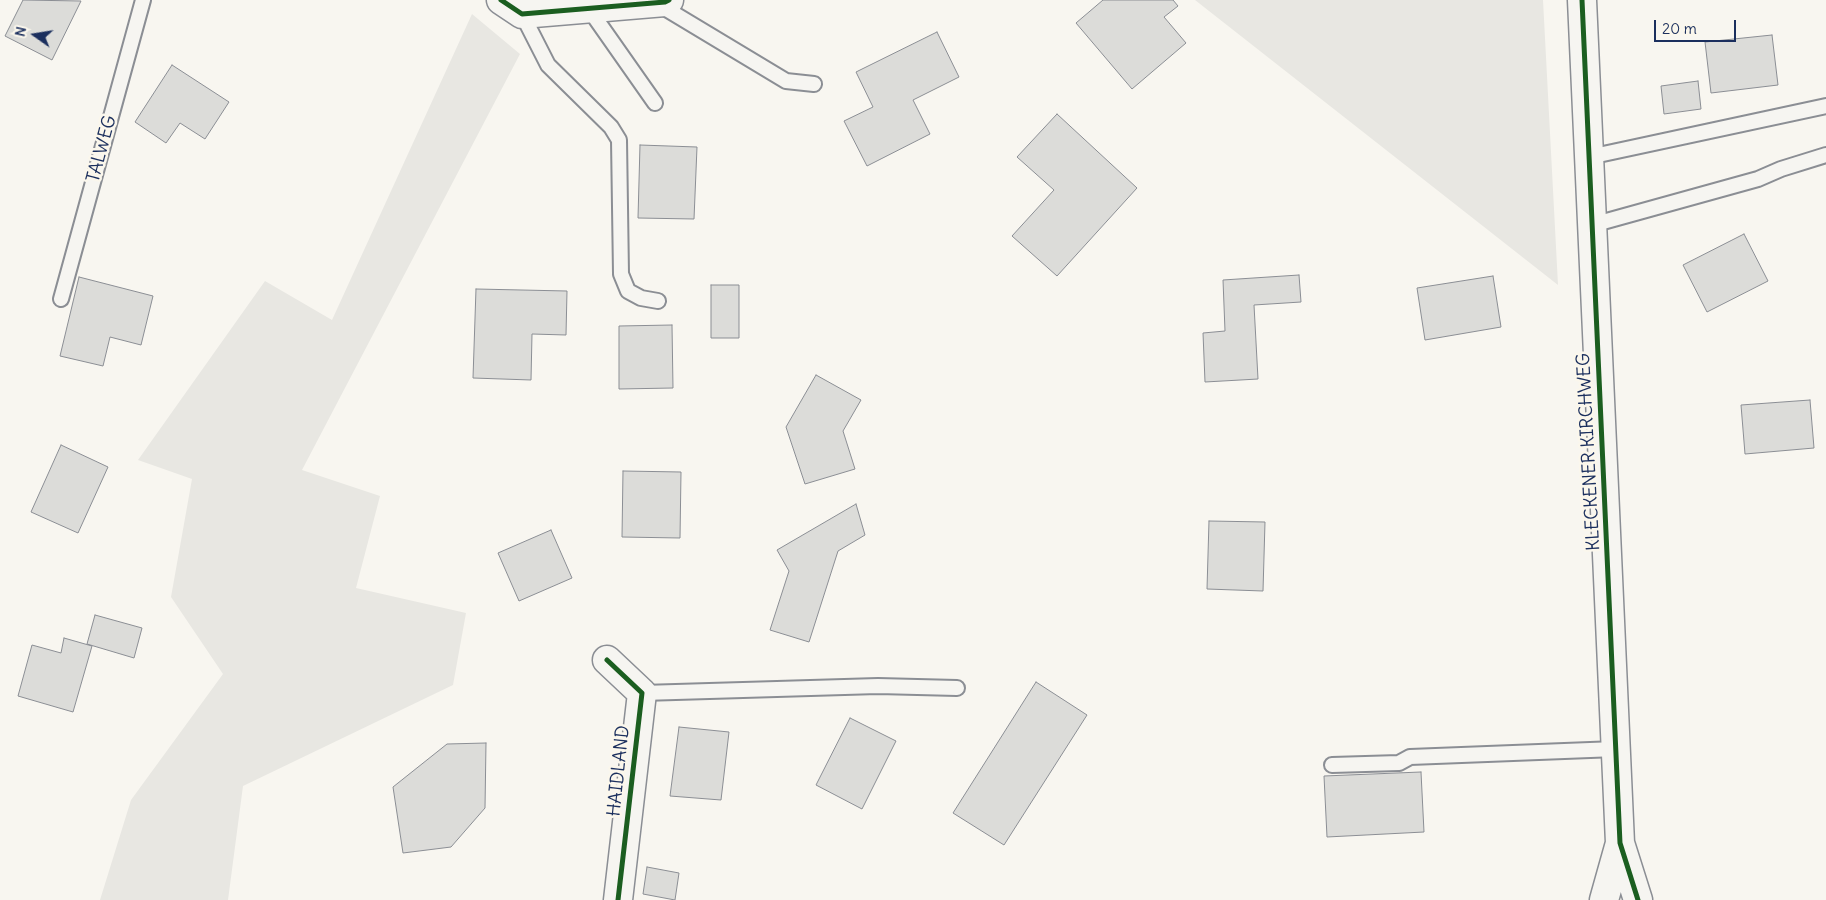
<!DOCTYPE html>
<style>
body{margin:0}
#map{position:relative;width:1826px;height:900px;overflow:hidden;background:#f8f6f0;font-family:Delius,sans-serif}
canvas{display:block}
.north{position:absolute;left:10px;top:10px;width:50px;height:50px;-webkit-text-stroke:4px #fbf7ec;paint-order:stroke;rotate:283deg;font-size:14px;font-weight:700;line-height:20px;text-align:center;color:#1b2f5e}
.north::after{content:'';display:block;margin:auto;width:18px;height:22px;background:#1b2f5e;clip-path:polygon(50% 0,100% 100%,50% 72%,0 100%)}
.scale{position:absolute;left:1654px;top:20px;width:82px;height:22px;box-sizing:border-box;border:2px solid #1b2f5e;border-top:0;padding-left:6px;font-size:15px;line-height:18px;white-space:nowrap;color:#1b2f5e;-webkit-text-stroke:4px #fbf7ec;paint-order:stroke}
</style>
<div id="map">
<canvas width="1826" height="900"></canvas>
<div class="north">N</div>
<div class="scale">20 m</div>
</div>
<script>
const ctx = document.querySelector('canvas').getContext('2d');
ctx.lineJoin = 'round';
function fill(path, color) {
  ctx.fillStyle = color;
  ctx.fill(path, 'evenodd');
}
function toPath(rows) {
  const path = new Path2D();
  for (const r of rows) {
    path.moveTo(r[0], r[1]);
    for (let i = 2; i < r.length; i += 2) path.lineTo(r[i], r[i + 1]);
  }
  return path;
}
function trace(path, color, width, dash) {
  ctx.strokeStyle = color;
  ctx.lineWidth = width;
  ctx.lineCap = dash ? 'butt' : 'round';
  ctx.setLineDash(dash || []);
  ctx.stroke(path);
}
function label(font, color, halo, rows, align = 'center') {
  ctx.font = font + ' Delius,sans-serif';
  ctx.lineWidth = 5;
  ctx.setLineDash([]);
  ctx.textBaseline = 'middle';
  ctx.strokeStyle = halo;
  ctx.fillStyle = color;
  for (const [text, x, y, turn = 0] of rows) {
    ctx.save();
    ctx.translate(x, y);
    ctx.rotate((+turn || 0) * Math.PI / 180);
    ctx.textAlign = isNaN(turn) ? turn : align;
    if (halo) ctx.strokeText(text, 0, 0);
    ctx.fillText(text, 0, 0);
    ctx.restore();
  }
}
fill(toPath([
 [1195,0,1543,0,1558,285],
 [472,14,520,54,302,470,380,496,356,588,466,613,453,685,243,786,228,900,100,900,131,800,223,674,171,597,192,479,138,460,265,281,332,320]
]), '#e8e7e2');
const building = toPath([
 [23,0,81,1,52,60,5,36,23,0],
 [1103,0,1173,0,1178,6,1164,17,1186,43,1132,89,1076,23,1103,0],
 [937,32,959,77,913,100,930,134,867,166,844,121,873,107,856,72,937,32],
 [1772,35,1778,85,1711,93,1705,42,1772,35],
 [172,65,229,102,205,139,180,123,166,143,135,122,172,65],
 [1698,81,1701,109,1664,114,1661,86,1698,81],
 [1057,114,1137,188,1057,276,1012,236,1054,190,1017,157,1057,114],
 [640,145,697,147,694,219,638,218,640,145],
 [1744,234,1768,281,1707,312,1683,265,1744,234],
 [1299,275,1301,302,1254,305,1258,379,1205,382,1203,333,1225,331,1223,280,1299,275],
 [1493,276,1501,327,1425,340,1417,288,1493,276],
 [79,277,153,296,141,345,110,337,103,366,60,356,79,277],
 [711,285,739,285,739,338,711,338,711,285],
 [476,289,567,291,566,335,532,334,531,380,473,378,476,289],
 [672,325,673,388,619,389,619,326,672,325],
 [816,375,861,400,843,431,855,469,805,484,786,427,816,375],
 [1810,400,1814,448,1745,454,1741,405,1810,400],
 [61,445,108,467,78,533,31,512,61,445],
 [623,471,681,472,680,538,622,537,623,471],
 [856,504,865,535,838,551,809,642,770,630,789,571,777,550,856,504],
 [1209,521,1265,522,1263,591,1207,589,1209,521],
 [551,530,572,578,519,601,498,553,551,530],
 [95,615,142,628,134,658,87,644,95,615],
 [64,638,92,646,73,712,18,696,32,645,61,653,64,638],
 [1036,682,1087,715,1004,845,953,813,1036,682],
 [850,718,896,741,862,809,816,785,850,718],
 [679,727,729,732,721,800,670,796,679,727],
 [486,743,485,808,451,847,403,853,393,787,447,744,486,743],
 [1421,772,1424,832,1327,837,1324,776,1421,772],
 [647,867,679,873,675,900,643,894,647,867]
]);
fill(building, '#dcdcd9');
trace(building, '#8b8e94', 1);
const service = toPath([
 [658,4,786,81,814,84],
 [589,9,655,103],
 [522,14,548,65,611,127,619,140,621,274,628,291,641,298,658,301],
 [1589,157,1826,106],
 [1592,225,1758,179,1781,169,1826,155],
 [61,299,143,0],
 [642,693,878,686,957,688],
 [1332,765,1399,763,1410,757,1616,749]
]);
const minor = toPath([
 [501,0,522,14,665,2,669,0],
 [1582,0,1620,843,1638,900],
 [607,660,642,693,618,900],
 [1604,900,1620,843]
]);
trace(service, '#8b8e94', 18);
trace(minor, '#8b8e94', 31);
trace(service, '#f6f5f1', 14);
trace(minor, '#f6f5f1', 28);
trace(toPath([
 [501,0,522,14,665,2,669,0],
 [1582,0,1620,843,1638,900],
 [607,660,642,693,618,900]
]), '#1b5e20', 5);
label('18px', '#1b2f5e', '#fbf7ec', [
 ["TALWEG",102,149,-75],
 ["KLECKENER KIRCHWEG",1589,452,-93],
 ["HAIDLAND",619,771,-84]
]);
</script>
